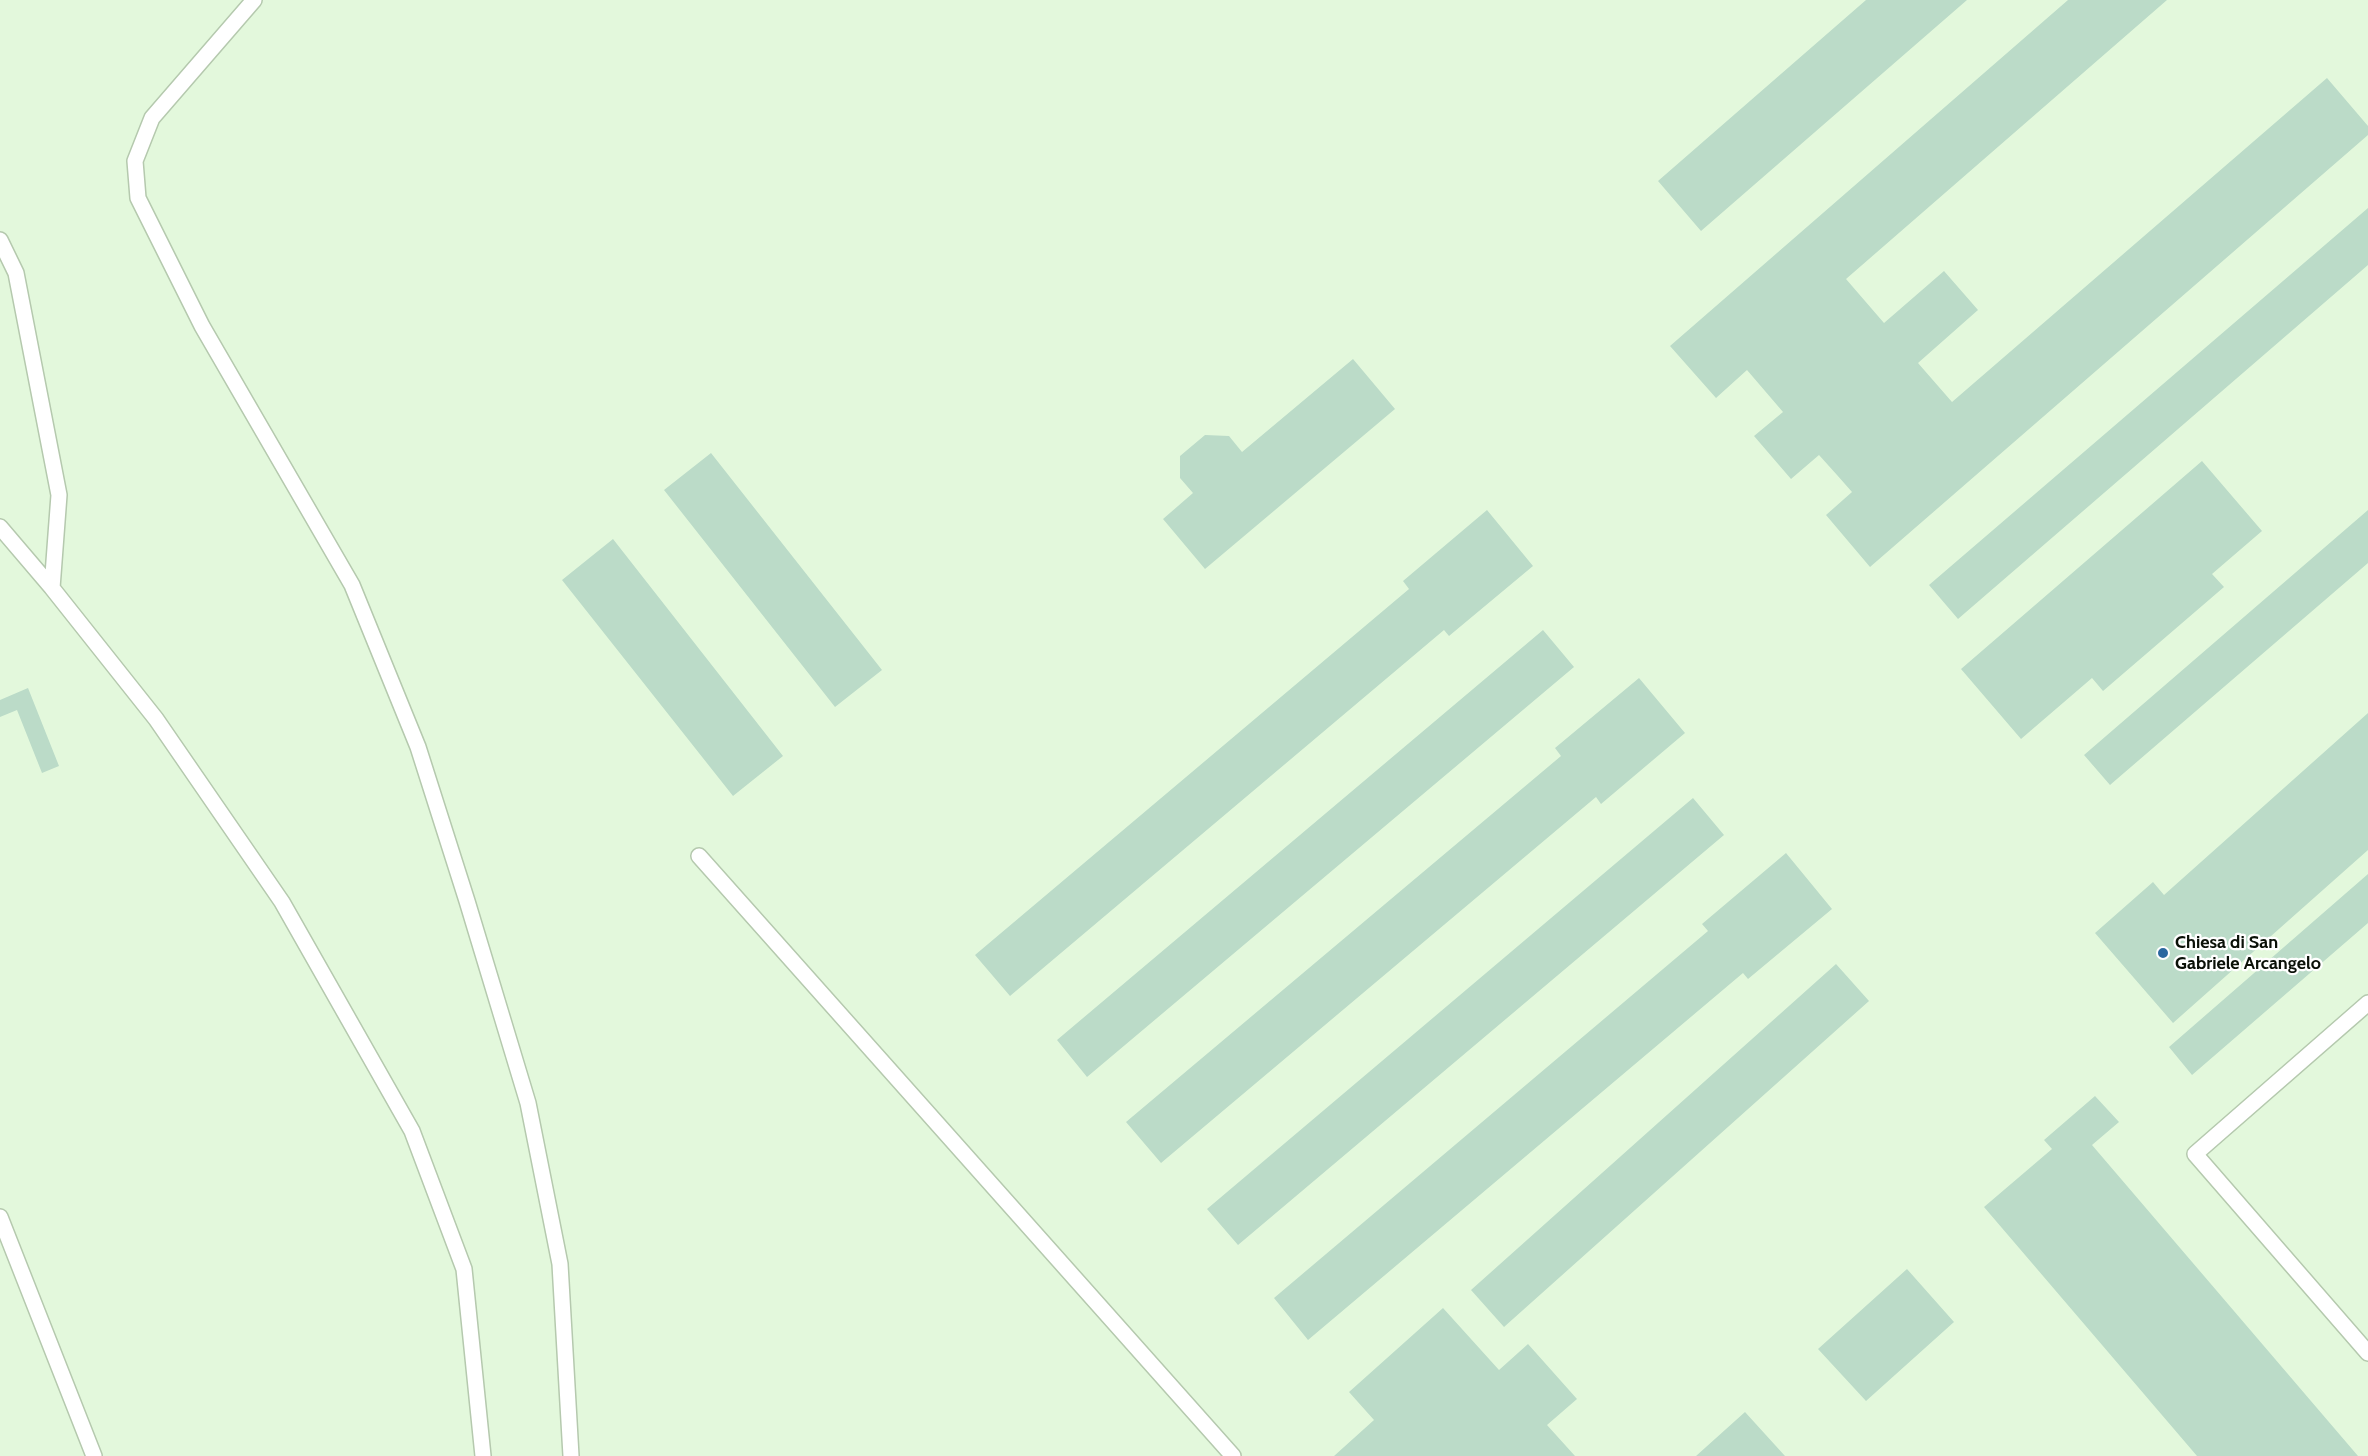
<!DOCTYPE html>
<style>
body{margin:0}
canvas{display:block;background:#e3f8dc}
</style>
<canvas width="2368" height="1456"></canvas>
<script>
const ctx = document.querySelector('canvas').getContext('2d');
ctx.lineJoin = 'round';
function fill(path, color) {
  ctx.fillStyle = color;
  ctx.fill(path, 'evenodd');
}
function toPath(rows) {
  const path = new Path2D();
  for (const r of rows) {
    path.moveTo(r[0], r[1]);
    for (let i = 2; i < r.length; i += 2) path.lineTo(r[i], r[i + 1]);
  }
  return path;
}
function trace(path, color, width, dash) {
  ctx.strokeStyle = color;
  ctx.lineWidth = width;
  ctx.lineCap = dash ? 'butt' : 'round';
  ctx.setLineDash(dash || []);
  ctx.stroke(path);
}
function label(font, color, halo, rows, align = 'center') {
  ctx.font = font + ' Cabin,sans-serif';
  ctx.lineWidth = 4.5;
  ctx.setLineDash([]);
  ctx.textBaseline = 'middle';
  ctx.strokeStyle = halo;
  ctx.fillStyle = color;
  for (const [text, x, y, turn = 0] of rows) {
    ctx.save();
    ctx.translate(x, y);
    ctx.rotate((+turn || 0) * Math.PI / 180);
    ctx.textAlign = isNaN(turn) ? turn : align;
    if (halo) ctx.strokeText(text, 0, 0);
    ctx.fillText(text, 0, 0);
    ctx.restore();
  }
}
fill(toPath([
 [1866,0,1967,0,1701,231,1658,181],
 [2068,0,2167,0,1846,279,1884,323,1944,271,1978,310,1918,363,1952,402,2327,78,2368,126,2368,135,1870,567,1826,515,1852,492,1837,475,1819,455,1791,479,1754,436,1783,412,1747,370,1716,398,1670,346],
 [2368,208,2368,265,1958,619,1929,585],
 [1353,359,1395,409,1205,569,1163,519,1193,493,1180,478,1180,456,1205,435,1229,436,1242,452],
 [711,453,882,670,835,707,664,490],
 [2202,461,2262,531,2212,574,2224,587,2103,691,2092,678,2021,739,1961,669],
 [1487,510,1533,566,1449,636,1444,630,1010,996,975,955,1409,589,1403,581],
 [2368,510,2368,563,2110,785,2084,755],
 [613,539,783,756,733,796,562,580],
 [1543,630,1574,667,1087,1077,1057,1040],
 [1639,678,1685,733,1601,804,1596,797,1161,1163,1126,1122,1561,756,1555,748],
 [28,688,59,766,42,773,17,710,0,717,0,700],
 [2368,713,2368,850,2173,1023,2095,933,2153,882,2164,895],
 [1693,798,1724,835,1238,1245,1207,1209],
 [1786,853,1832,909,1748,979,1743,973,1308,1340,1274,1298,1708,931,1702,924],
 [2368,874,2368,923,2192,1075,2169,1047],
 [1836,964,1869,1001,1504,1327,1471,1290],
 [2095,1096,2119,1122,2092,1145,2358,1456,2197,1456,1984,1207,2052,1149,2044,1140],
 [1907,1269,1954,1322,1866,1401,1818,1349],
 [1443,1308,1499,1370,1528,1344,1577,1399,1547,1425,1575,1456,1334,1456,1374,1420,1349,1392],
 [1745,1412,1785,1456,1696,1456]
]), '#bbdbc8');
const service = toPath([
 [254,0,152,118,135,161,138,198,202,326,352,585,418,747,467,901,528,1103,560,1264,571,1456],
 [0,240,16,273,59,495,52,588],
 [0,527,52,588,156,719,282,902,412,1131,464,1269,483,1456],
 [699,856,1233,1456],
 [2368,1003,2195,1154,2368,1353],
 [0,1217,94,1456]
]);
trace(service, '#b5c9ae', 18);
trace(service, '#fff', 15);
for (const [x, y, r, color] of [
 [2163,953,6,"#2b679f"]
]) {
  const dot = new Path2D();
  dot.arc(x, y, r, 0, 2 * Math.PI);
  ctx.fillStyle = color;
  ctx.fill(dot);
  trace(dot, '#fff', 2);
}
label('bold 18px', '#0a1007', '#fff', [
 ["Chiesa di San",2175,943],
 ["Gabriele Arcangelo",2175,964]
], 'left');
</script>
